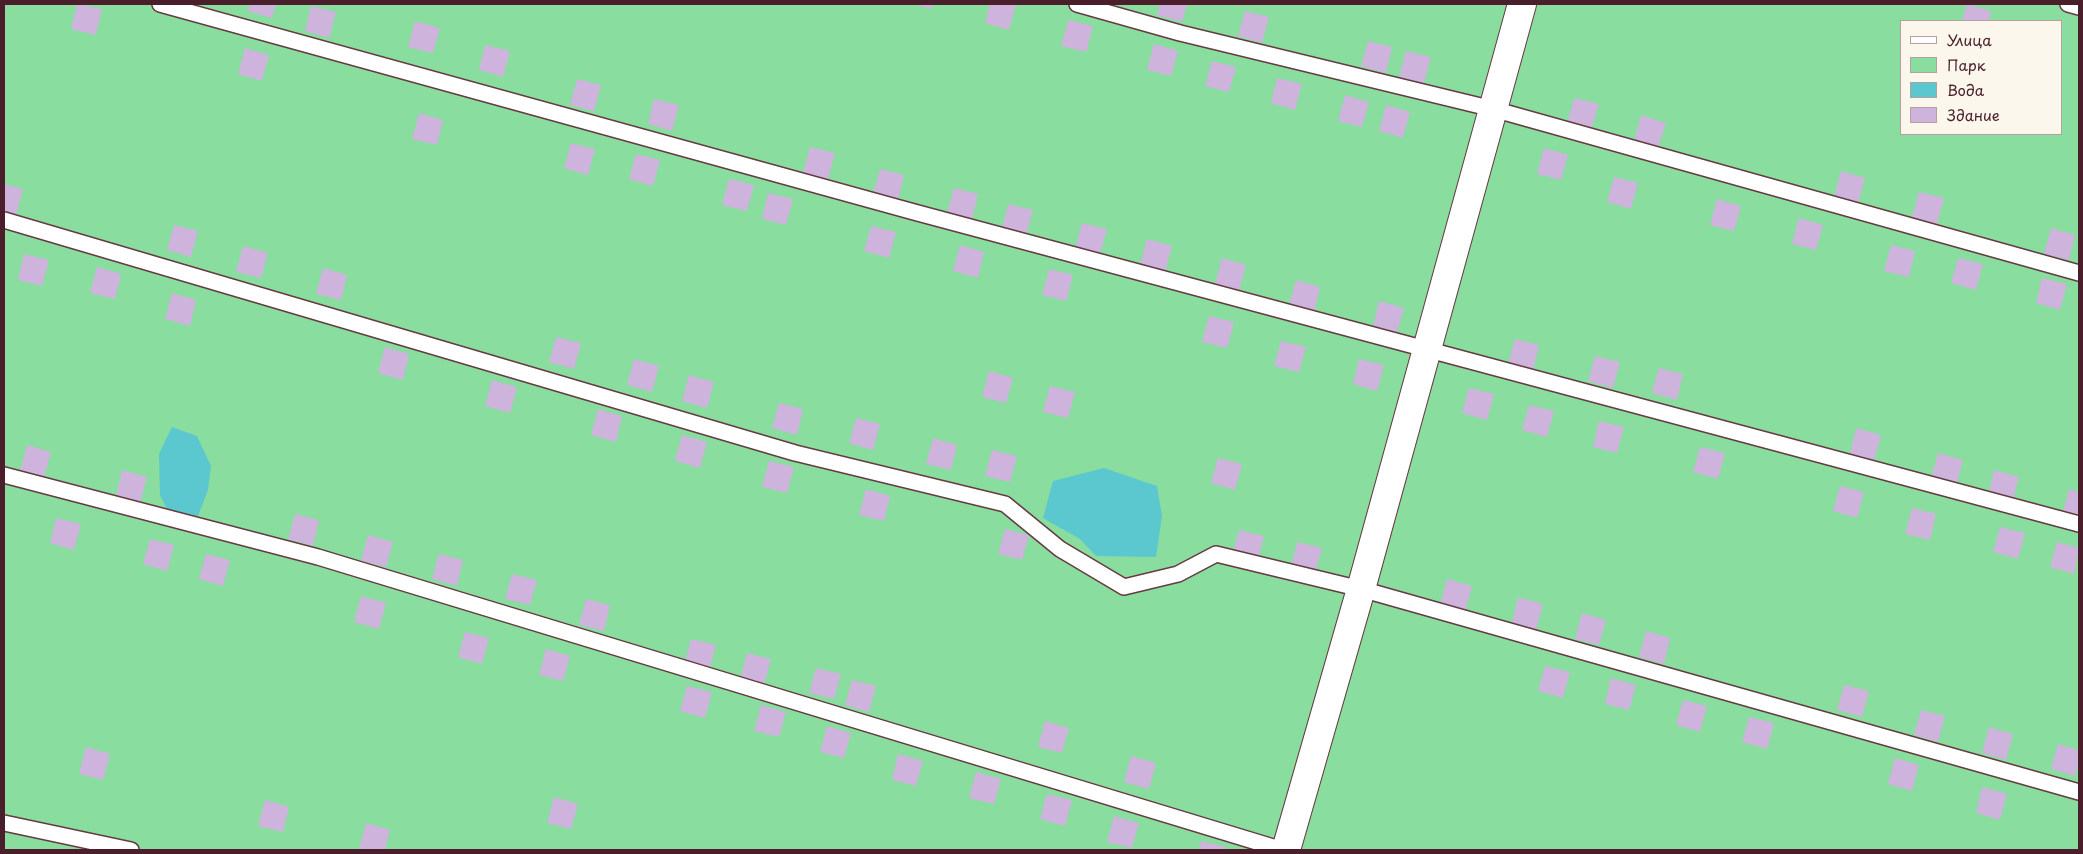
<!DOCTYPE html>
<meta charset="utf-8">
<style>
body{margin:0}
#map{position:relative;width:2083px;height:854px;overflow:hidden;background:#f5dcbf;font-family:"Playpen Sans",sans-serif}
canvas{display:block}
.frame{position:absolute;inset:0;border:5px solid #4a1f2b;pointer-events:none}
.legend{position:absolute;left:1900px;top:20px;width:162px;height:115px;box-sizing:border-box;background:#fbf7ec;border:1px solid #b4a19f;margin:0;padding:6px 9px;list-style:none;font-size:15px;color:#4a1f2b}
.legend li{display:flex;align-items:center;gap:10px;height:25px}
.legend b{width:25px;border:1px solid #b4a19f}
</style>
<div id="map">
<canvas width="2083" height="854"></canvas>
<div class="frame"></div>
<ul class="legend">
<li><b style="height:6px;background:#fff"></b>Улица</li>
<li><b style="height:14px;background:#89dd9f"></b>Парк</li>
<li><b style="height:14px;background:#5bc8cf"></b>Вода</li>
<li><b style="height:14px;background:#ceb3dd"></b>Здание</li>
</ul>
</div>
<script>
const ctx = document.querySelector('canvas').getContext('2d');
ctx.lineJoin = 'round';
function fill(path, color) {
  ctx.fillStyle = color;
  ctx.fill(path, 'evenodd');
}
function toPath(rows) {
  const path = new Path2D();
  for (const r of rows) {
    path.moveTo(r[0], r[1]);
    for (let i = 2; i < r.length; i += 2) path.lineTo(r[i], r[i + 1]);
  }
  return path;
}
function trace(path, color, width, dash) {
  ctx.strokeStyle = color;
  ctx.lineWidth = width;
  ctx.lineCap = dash ? 'butt' : 'round';
  ctx.setLineDash(dash || []);
  ctx.stroke(path);
}
fill(toPath([
 [4,4,2079,4,2079,850,4,849],
 [1902,21,2062,21,2062,134,1902,134]
]), '#89dd9f');
fill(toPath([
 [172,427,197,436,211,466,208,490,198,516,167,509,160,495,159,454],
 [1104,468,1157,486,1162,516,1156,557,1096,556,1080,539,1043,518,1053,481]
]), '#5bc8cf');
fill(toPath([
 [77,4,102,9,96,35,71,29],
 [250,4,276,4,272,18,248,11],
 [914,4,932,4,931,9],
 [990,4,1016,4,1009,30,985,23],
 [1160,4,1187,4,1182,22,1157,15],
 [1967,4,1991,11,1989,21,1962,21],
 [311,6,336,12,329,38,305,31],
 [1245,11,1269,17,1262,43,1238,36],
 [1068,20,1093,26,1086,52,1061,46],
 [415,21,440,28,433,53,408,47],
 [1368,41,1392,47,1386,73,1361,66],
 [1154,44,1178,51,1171,76,1147,70],
 [485,45,510,51,503,77,479,70],
 [245,48,269,55,262,81,238,74],
 [1406,51,1431,57,1424,83,1399,77],
 [1212,61,1236,67,1229,92,1205,86],
 [1277,78,1302,84,1295,110,1271,103],
 [577,79,601,85,594,111,570,105],
 [1345,95,1369,102,1362,127,1338,121],
 [1574,98,1599,104,1591,130,1567,123],
 [654,99,679,105,672,131,648,124],
 [1386,105,1410,112,1403,138,1379,131],
 [419,113,443,120,437,145,412,139],
 [1641,115,1666,123,1658,148,1634,141],
 [571,143,595,149,588,175,564,168],
 [810,147,835,153,828,179,803,173],
 [1544,148,1568,155,1561,180,1537,174],
 [636,154,660,160,653,186,629,179],
 [880,169,904,175,898,200,873,194],
 [1841,171,1865,178,1858,203,1834,197],
 [1614,177,1638,183,1631,209,1607,202],
 [729,179,754,185,747,211,722,205],
 [4,184,23,189,16,215,4,212],
 [954,188,978,194,972,220,947,213],
 [1919,192,1944,198,1937,224,1912,217],
 [768,193,793,199,786,225,762,219],
 [1717,199,1741,206,1734,231,1710,225],
 [1008,204,1033,210,1026,235,1002,229],
 [1799,218,1823,225,1816,250,1792,244],
 [1082,223,1107,229,1100,254,1075,248],
 [174,225,198,231,191,257,167,250],
 [871,226,896,232,889,258,864,251],
 [2051,228,2075,235,2069,260,2044,254],
 [1147,239,1172,246,1165,272,1140,265],
 [960,245,984,252,978,278,953,271],
 [1891,245,1915,251,1909,277,1884,271],
 [243,246,268,253,261,278,236,272],
 [24,254,49,260,42,286,18,280],
 [1222,258,1246,265,1239,291,1215,284],
 [1958,258,1983,264,1976,290,1951,283],
 [97,267,121,274,115,299,90,293],
 [323,268,347,275,341,300,316,294],
 [1049,269,1073,275,1066,301,1042,295],
 [2042,278,2067,284,2060,310,2036,303],
 [1296,280,1320,287,1314,313,1289,306],
 [172,293,196,300,190,326,165,319],
 [1379,301,1404,308,1397,333,1373,327],
 [1209,316,1234,322,1227,348,1202,342],
 [556,337,581,343,574,369,549,362],
 [1515,339,1539,345,1533,371,1508,364],
 [1281,341,1306,347,1299,372,1274,366],
 [385,347,409,354,403,380,378,373],
 [1595,356,1620,362,1613,388,1588,381],
 [634,359,659,366,652,392,627,385],
 [1359,359,1384,365,1377,391,1353,384],
 [1659,368,1683,374,1677,400,1652,393],
 [989,371,1013,378,1006,403,982,397],
 [689,375,714,382,707,408,682,401],
 [492,380,517,387,510,413,485,406],
 [1050,386,1075,392,1068,418,1043,412],
 [1469,388,1494,394,1487,420,1462,413],
 [779,403,803,409,797,435,772,428],
 [1529,405,1554,411,1547,437,1522,430],
 [598,409,622,416,616,442,591,435],
 [856,418,880,424,873,450,849,443],
 [1599,421,1624,427,1617,453,1593,447],
 [1856,428,1881,435,1874,461,1850,454],
 [682,435,707,442,700,468,675,461],
 [933,438,957,445,951,470,926,464],
 [27,445,51,452,44,477,20,471],
 [1700,447,1725,453,1718,479,1693,472],
 [992,450,1017,456,1010,482,985,476],
 [1938,453,1963,460,1956,486,1931,479],
 [1218,458,1242,464,1235,490,1211,483],
 [769,461,794,467,787,493,762,487],
 [122,470,147,477,140,503,116,496],
 [1994,470,2019,477,2012,503,1988,496],
 [1840,486,1864,492,1857,518,1833,511],
 [866,489,890,496,884,521,859,515],
 [2069,489,2079,492,2079,519,2062,515],
 [1912,508,1936,514,1930,540,1905,534],
 [295,514,319,520,313,546,288,539],
 [56,518,81,524,74,550,50,543],
 [2000,527,2025,533,2018,559,1993,552],
 [1005,529,1029,535,1022,560,998,554],
 [1239,530,1264,536,1257,563,1232,556],
 [368,535,393,542,386,567,361,561],
 [150,539,174,545,167,571,143,564],
 [1297,542,1322,548,1315,574,1291,567],
 [2057,542,2079,548,2074,574,2050,567],
 [206,554,230,560,223,586,199,579],
 [439,554,463,560,457,586,432,579],
 [512,574,537,580,530,605,505,599],
 [1447,579,1472,586,1465,612,1440,605],
 [361,596,386,603,379,629,354,622],
 [1518,597,1543,604,1536,630,1512,623],
 [586,599,610,605,604,631,579,625],
 [1582,613,1606,620,1599,645,1575,639],
 [1646,631,1670,638,1664,664,1639,657],
 [465,632,489,638,482,664,458,657],
 [691,639,716,645,709,671,684,665],
 [546,649,570,656,563,681,539,675],
 [747,653,771,659,764,685,740,679],
 [1545,666,1570,672,1563,698,1538,691],
 [816,668,841,674,834,699,809,693],
 [1611,678,1636,685,1629,710,1605,704],
 [852,680,876,686,869,712,845,705],
 [1844,685,1869,691,1862,717,1837,710],
 [687,686,712,692,705,718,680,711],
 [1683,700,1707,706,1700,732,1676,725],
 [761,705,786,712,779,737,754,731],
 [1921,710,1945,716,1938,742,1914,735],
 [1749,717,1774,723,1767,749,1742,742],
 [1045,721,1069,728,1062,753,1038,747],
 [827,726,851,733,844,758,820,752],
 [1989,727,2013,734,2006,760,1982,753],
 [2058,744,2079,750,2079,761,2075,776,2051,769],
 [86,747,110,754,103,780,79,774],
 [898,754,923,761,916,786,892,780],
 [1131,756,1156,763,1149,789,1124,782],
 [1895,758,1919,765,1912,791,1888,784],
 [976,772,1001,779,994,804,969,798],
 [1982,787,2007,794,2000,820,1976,813],
 [1047,794,1072,800,1065,826,1040,819],
 [554,797,578,804,571,829,547,823],
 [265,800,289,807,283,832,258,826],
 [1114,816,1139,823,1132,848,1107,842],
 [366,823,390,830,385,850,359,849],
 [1201,841,1226,847,1225,850,1199,850]
]), '#ceb3dd');
const service = toPath([
 [160,4,914,212,2079,524],
 [1077,4,1180,33,1493,109,2079,273],
 [2068,4,2079,7],
 [4,220,795,453,1005,504,1060,549,1124,587,1178,574,1216,554,1361,589,2079,792],
 [4,475,318,557,1283,850],
 [4,823,131,850]
]);
const minor = toPath([
 [1286,850,1361,589,1522,4]
]);
trace(service, '#643b41', 18);
trace(minor, '#643b41', 30);
trace(service, '#fff', 15);
trace(minor, '#fff', 28);
</script>
